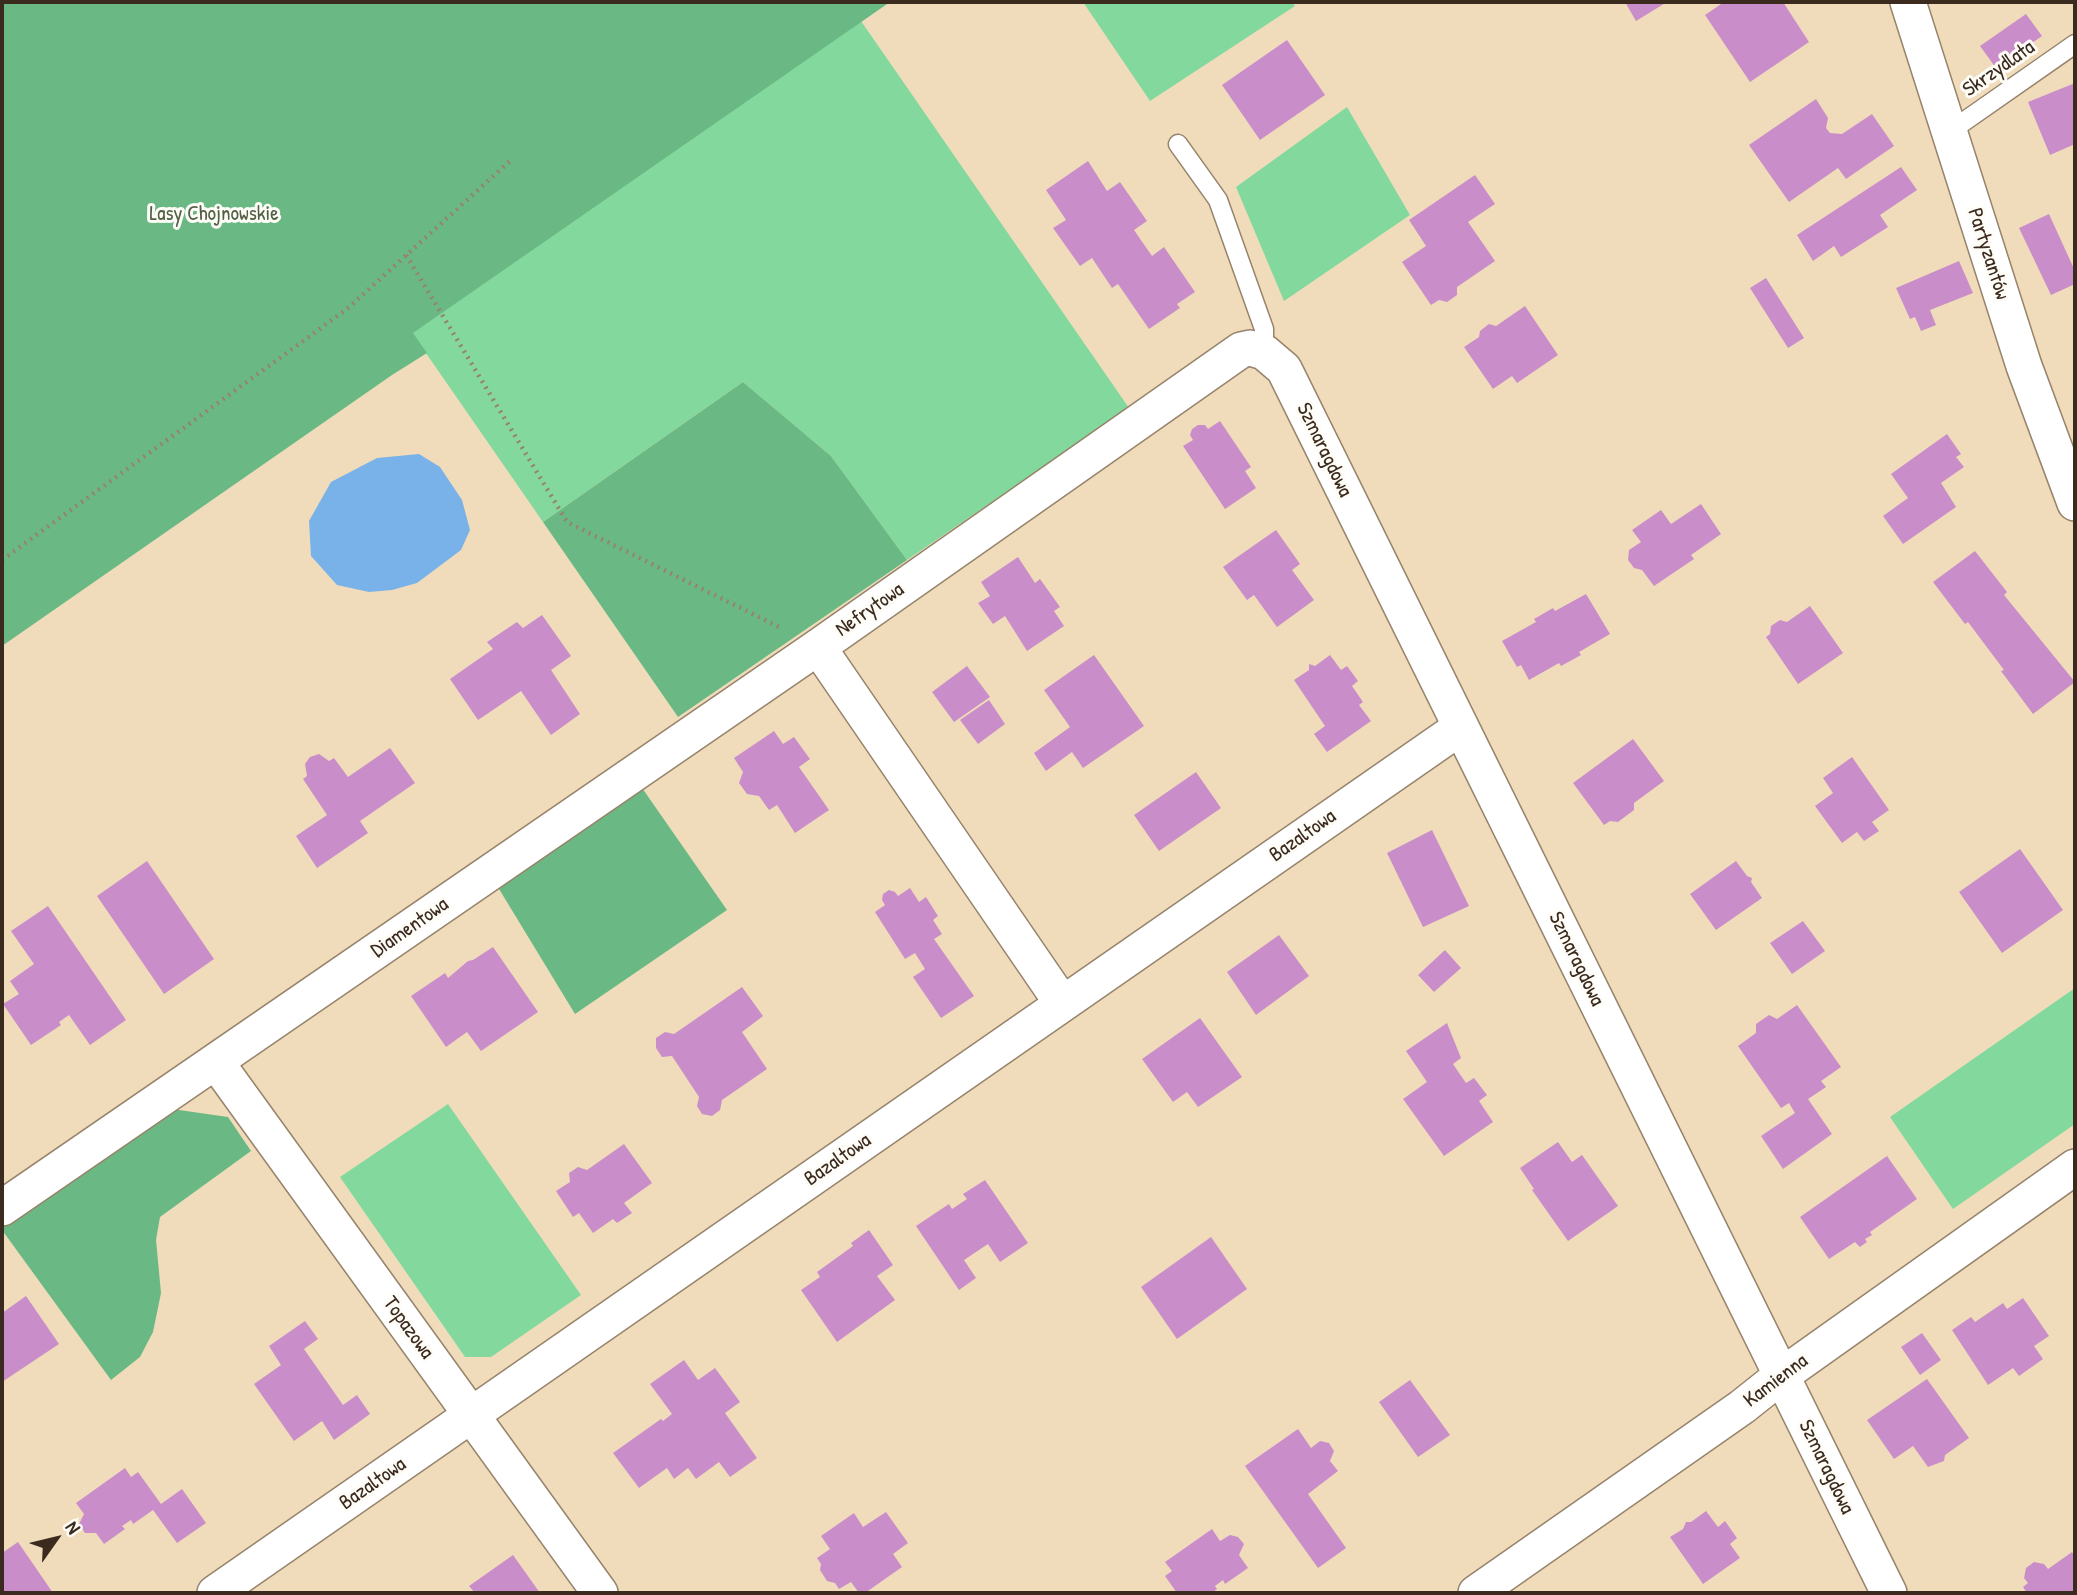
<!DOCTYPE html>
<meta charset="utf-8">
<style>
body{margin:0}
#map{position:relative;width:2077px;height:1595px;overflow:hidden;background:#f0dcba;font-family:"Patrick Hand",sans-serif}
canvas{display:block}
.frame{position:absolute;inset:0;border:4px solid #3b2a1e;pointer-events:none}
.north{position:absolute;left:21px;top:1504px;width:70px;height:70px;-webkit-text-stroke:5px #fdfcf7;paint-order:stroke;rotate:56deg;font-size:19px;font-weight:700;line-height:28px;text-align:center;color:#3b2a1e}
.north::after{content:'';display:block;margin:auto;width:24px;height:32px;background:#3b2a1e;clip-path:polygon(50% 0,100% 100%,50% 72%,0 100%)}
</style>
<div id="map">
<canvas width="2077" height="1595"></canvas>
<div class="frame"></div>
<div class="north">N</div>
</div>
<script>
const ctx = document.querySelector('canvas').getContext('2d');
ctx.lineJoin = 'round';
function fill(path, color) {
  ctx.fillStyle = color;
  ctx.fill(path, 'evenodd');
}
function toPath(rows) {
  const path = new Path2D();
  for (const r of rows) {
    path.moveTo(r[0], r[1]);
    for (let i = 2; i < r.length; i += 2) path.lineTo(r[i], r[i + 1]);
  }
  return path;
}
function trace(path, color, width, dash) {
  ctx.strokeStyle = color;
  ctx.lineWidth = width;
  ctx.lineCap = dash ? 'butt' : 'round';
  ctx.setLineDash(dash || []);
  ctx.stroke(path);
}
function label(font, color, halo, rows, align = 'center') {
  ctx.font = font + ' "Patrick Hand",sans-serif';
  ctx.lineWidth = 6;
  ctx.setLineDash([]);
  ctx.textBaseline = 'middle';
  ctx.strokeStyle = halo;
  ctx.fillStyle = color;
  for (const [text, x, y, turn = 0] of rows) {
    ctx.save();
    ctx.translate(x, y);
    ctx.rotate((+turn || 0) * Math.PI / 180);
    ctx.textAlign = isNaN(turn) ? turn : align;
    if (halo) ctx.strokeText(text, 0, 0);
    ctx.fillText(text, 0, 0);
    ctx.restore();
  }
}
fill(toPath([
 [1083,2,1292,2,1295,6,1150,101],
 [861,21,1129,408,907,560,831,456,743,382,543,522,412,333],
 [1347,107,1410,215,1284,301,1236,187],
 [2075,988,2075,1124,1953,1209,1890,1117],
 [448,1104,581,1295,491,1357,465,1357,340,1177]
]), '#83d99d');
fill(toPath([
 [2,2,890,2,413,333,427,353,392,375,2,646],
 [743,382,831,456,907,560,678,717,543,522],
 [640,785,727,910,575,1014,496,884],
 [172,1109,228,1117,251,1151,160,1217,156,1240,161,1293,153,1332,140,1357,111,1380,2,1230,2,1225]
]), '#6ab984');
fill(toPath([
 [419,454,440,467,462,500,470,530,461,550,417,583,392,590,369,592,337,585,311,556,309,521,331,482,377,458]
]), '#79b2e9');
fill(toPath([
 [1625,2,1667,2,1636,21],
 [1724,2,1783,2,1809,42,1750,82,1705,15],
 [2026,14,2042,36,1996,68,1980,46],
 [1287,40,1325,95,1260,140,1222,85],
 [2075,83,2075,144,2050,155,2028,102],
 [1816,99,1828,118,1826,128,1830,133,1842,134,1872,114,1894,146,1846,179,1838,168,1789,202,1749,145],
 [1088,161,1107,191,1120,182,1147,221,1134,230,1152,256,1164,247,1195,292,1177,304,1180,308,1149,329,1118,284,1112,288,1092,258,1080,266,1053,228,1066,220,1046,190],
 [1901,167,1917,190,1880,215,1888,227,1841,257,1834,246,1813,261,1797,235],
 [1475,175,1495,204,1468,222,1495,261,1457,287,1457,295,1447,302,1439,300,1431,305,1402,262,1426,246,1409,220],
 [2049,214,2075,271,2075,284,2051,295,2019,228],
 [1959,261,1973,293,1930,310,1936,325,1921,331,1915,317,1910,319,1896,288],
 [1766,278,1804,338,1788,348,1750,288],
 [1525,306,1558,355,1517,383,1512,376,1493,389,1464,347,1479,337,1480,331,1489,324,1496,326],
 [1220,421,1251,467,1245,471,1256,488,1225,509,1183,446,1193,440,1190,435,1192,429,1198,425,1205,425,1208,429],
 [1947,434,1961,454,1956,457,1964,467,1941,483,1956,507,1903,544,1883,516,1908,498,1891,474],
 [1701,504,1721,534,1691,555,1694,559,1654,586,1642,570,1634,568,1628,560,1629,550,1641,542,1632,530,1661,510,1671,524],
 [1276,530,1300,564,1292,570,1314,600,1277,627,1254,595,1247,600,1223,567],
 [1975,551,2007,592,2004,595,2075,682,2033,714,2001,671,2004,670,1968,622,1965,624,1933,582],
 [1018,557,1035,583,1040,579,1060,607,1054,611,1064,626,1027,651,1005,616,993,624,978,603,990,596,981,582],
 [1586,594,1610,634,1579,652,1581,655,1561,666,1559,663,1529,680,1521,665,1517,667,1502,641,1536,622,1534,619,1553,608,1555,611],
 [1810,606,1843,653,1798,684,1766,637,1770,634,1771,626,1780,620,1787,622],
 [542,615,571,656,551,670,580,714,551,735,521,691,478,720,450,679,493,649,487,642,517,622,523,628],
 [1094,655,1144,726,1083,768,1072,752,1046,771,1034,753,1070,727,1044,690],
 [1330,655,1341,670,1347,666,1358,681,1352,686,1363,702,1359,705,1371,721,1327,752,1314,734,1325,726,1294,680,1309,670,1309,664,1315,666],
 [967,666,990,697,954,722,932,692],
 [989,700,1005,724,978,744,960,720],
 [774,731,783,744,794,737,810,759,799,767,829,810,795,833,777,805,769,810,759,796,747,794,739,783,743,772,734,758],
 [1633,739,1664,781,1634,803,1634,810,1618,822,1610,821,1604,825,1573,783],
 [390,748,415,783,360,821,368,833,317,868,296,836,327,815,303,779,307,776,305,764,310,757,319,754,329,761,334,758,348,777],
 [1852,757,1889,810,1872,822,1879,831,1864,841,1857,832,1842,843,1815,806,1833,793,1823,778],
 [1196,772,1221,808,1159,851,1134,815],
 [1432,830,1469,906,1423,927,1387,853],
 [2020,849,2063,910,2002,953,1959,892],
 [147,861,214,959,164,994,97,896],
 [1736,861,1747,876,1752,878,1751,882,1762,898,1716,930,1690,894],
 [910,888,919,902,926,897,938,916,933,920,942,934,934,939,974,996,941,1018,913,977,925,969,915,953,905,959,875,912,885,905,882,900,883,894,889,890,895,892,898,896],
 [48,906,126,1020,90,1045,69,1015,59,1022,61,1025,31,1045,3,1004,19,994,10,981,34,964,11,931],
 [1803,921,1825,951,1792,974,1770,943],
 [1279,935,1309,976,1256,1015,1227,972],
 [493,947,538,1012,481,1051,467,1032,446,1047,411,996,445,973,448,978,468,961,473,960],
 [1445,950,1461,968,1434,992,1418,975],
 [742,987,763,1016,742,1032,767,1069,722,1100,720,1110,712,1116,702,1114,697,1106,699,1097,672,1056,662,1057,656,1048,656,1038,665,1032,674,1034],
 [1797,1005,1841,1067,1821,1081,1826,1087,1808,1099,1832,1134,1783,1169,1761,1136,1795,1113,1789,1103,1781,1108,1738,1046,1756,1033,1756,1024,1769,1015,1777,1019],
 [1200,1018,1242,1077,1198,1107,1187,1092,1173,1102,1142,1059],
 [1447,1023,1461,1058,1453,1064,1466,1083,1474,1078,1487,1095,1479,1101,1493,1122,1444,1156,1403,1099,1427,1082,1406,1051],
 [1558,1142,1572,1162,1582,1155,1618,1206,1568,1241,1532,1190,1534,1189,1520,1168],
 [624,1144,652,1183,624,1203,632,1213,617,1223,613,1219,593,1233,579,1213,573,1217,556,1191,570,1182,569,1173,578,1167,587,1170],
 [1887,1156,1917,1199,1870,1232,1872,1235,1865,1239,1867,1242,1860,1247,1855,1242,1829,1259,1800,1217],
 [985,1180,1028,1243,1000,1262,988,1244,964,1260,976,1278,959,1290,916,1226,949,1204,952,1209,967,1199,963,1194],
 [869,1230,893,1265,877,1276,895,1300,837,1342,801,1290,820,1277,817,1272,853,1246,851,1243],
 [1211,1237,1247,1289,1177,1339,1141,1287],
 [26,1296,59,1344,2,1382,2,1313],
 [2023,1298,2049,1336,2034,1346,2043,1359,2019,1376,2013,1368,1988,1385,1952,1330,1971,1317,1975,1322,2003,1303,2007,1309],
 [305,1321,318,1339,304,1349,343,1405,357,1395,370,1414,334,1440,322,1421,294,1441,254,1384,281,1365,269,1346],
 [1922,1333,1941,1360,1920,1375,1901,1347],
 [684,1360,698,1380,715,1368,740,1402,725,1413,757,1458,730,1477,719,1462,696,1479,688,1468,674,1479,667,1468,639,1488,613,1453,661,1419,663,1421,672,1414,650,1384],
 [1927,1379,1969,1438,1945,1455,1944,1461,1928,1467,1913,1446,1894,1459,1867,1420],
 [1410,1380,1450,1435,1418,1457,1379,1402],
 [1298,1429,1311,1448,1320,1441,1329,1443,1334,1451,1330,1461,1338,1471,1308,1494,1346,1548,1318,1568,1245,1466],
 [125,1468,131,1477,138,1472,161,1504,182,1489,206,1523,177,1543,153,1510,133,1524,131,1520,122,1526,125,1529,104,1544,96,1533,85,1533,79,1524,84,1514,76,1503],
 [1706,1511,1718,1527,1725,1521,1737,1538,1730,1544,1740,1558,1703,1584,1670,1537,1683,1529,1686,1522,1691,1522],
 [886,1512,908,1543,893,1554,902,1567,865,1593,859,1593,851,1582,839,1589,835,1583,827,1581,820,1570,821,1564,817,1558,830,1549,821,1536,854,1513,863,1527],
 [1212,1529,1220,1541,1230,1535,1238,1537,1244,1544,1239,1555,1248,1568,1225,1584,1223,1580,1215,1586,1217,1589,1212,1593,1177,1593,1165,1576,1172,1571,1165,1562],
 [18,1542,53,1593,2,1593,2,1553],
 [2072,1552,2075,1557,2075,1593,2027,1593,2023,1587,2028,1583,2024,1578,2026,1568,2034,1562,2044,1564,2048,1569],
 [513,1555,540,1593,475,1593,469,1586]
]), '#c98ec9');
const service = toPath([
 [1949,132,2075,44],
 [1178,144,1218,200,1264,329,1264,352]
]);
const minor = toPath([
 [1908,2,2024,366,2075,503],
 [818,647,1062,1003],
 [216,1062,600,1593],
 [2,1208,818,647,1241,350,1250,348,1264,352,1284,369,1889,1593],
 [215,1593,1461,727],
 [1476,1593,1742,1407,1781,1376,2075,1167]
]);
trace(service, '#96836c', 21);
trace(minor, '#96836c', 38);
trace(toPath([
 [406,255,567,522,779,627],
 [2,560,347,309,511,160]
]), '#96836c', 4.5, [2, 5]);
trace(service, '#fff', 18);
trace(minor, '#fff', 35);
label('21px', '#3b2a1e', '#fdfcf7', [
 ["Skrzydlata",1999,69,-35],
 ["Partyzantów",1988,254,72],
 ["Szmaragdowa",1324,450,64],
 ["Nefrytowa",870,610,-35],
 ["Bazaltowa",1303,836,-35],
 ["Diamentowa",410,928,-35],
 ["Szmaragdowa",1576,959,64],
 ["Bazaltowa",838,1160,-35],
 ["Topazowa",408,1328,54],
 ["Kamienna",1776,1381,-37],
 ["Szmaragdowa",1826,1467,64],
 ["Bazaltowa",373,1484,-35]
]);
label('21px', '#515f44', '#fdfcf7', [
 ["Lasy Chojnowskie",214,214]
]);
</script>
